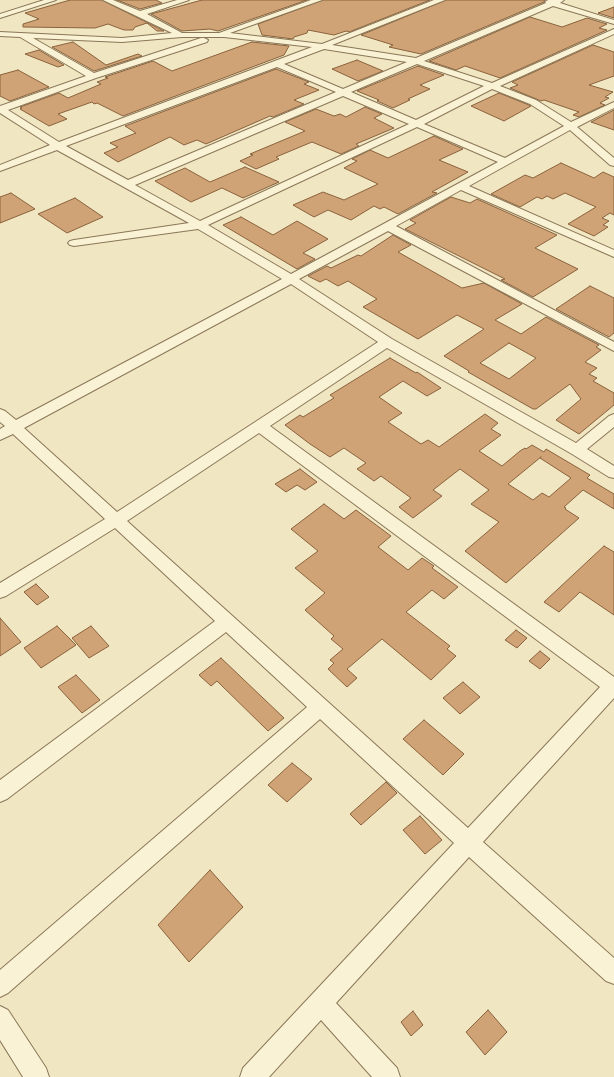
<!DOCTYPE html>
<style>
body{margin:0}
canvas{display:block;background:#f0e6c1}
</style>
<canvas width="614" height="1077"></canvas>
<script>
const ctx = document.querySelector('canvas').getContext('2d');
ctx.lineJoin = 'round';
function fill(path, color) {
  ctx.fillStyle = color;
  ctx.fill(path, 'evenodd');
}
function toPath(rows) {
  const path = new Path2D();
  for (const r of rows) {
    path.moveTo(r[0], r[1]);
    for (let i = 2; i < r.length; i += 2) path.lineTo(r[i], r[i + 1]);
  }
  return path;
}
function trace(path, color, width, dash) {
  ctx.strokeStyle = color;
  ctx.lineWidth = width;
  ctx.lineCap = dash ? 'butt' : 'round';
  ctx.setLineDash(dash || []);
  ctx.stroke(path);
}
const building = toPath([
 [70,0,102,0,164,31,157,31,147,23,135,27,133,30,124,30,108,24,95,28,23,27,23,24,39,19,25,13,70,0],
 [117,0,156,0,162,3,140,9,117,0],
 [202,0,307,0,218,31,210,29,182,31,151,14,202,0],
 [323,0,430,0,349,32,346,31,334,35,308,30,307,33,294,37,293,39,262,35,258,24,323,0],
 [446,0,545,0,544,2,421,54,389,47,393,45,361,35,446,0],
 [614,7,614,18,598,13,614,7],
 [530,17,562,27,587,18,607,24,599,28,607,30,500,78,465,66,456,70,429,61,530,17],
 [73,42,106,65,138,54,142,56,94,71,52,47,73,42],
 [252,42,289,46,284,55,123,116,97,103,94,104,92,102,58,114,67,119,49,126,20,109,22,108,20,107,59,93,68,98,101,84,97,82,108,78,105,77,153,61,172,71,252,42],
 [593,45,614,52,614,76,589,85,613,92,605,97,609,98,600,103,605,105,579,117,573,115,579,112,544,100,541,101,510,88,518,85,512,82,593,45],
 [39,50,64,65,58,67,25,54,39,50],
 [357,60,383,71,358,81,332,69,357,60],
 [418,66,444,75,420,85,430,89,408,99,410,100,393,108,377,101,379,100,357,91,418,66],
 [276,69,309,82,304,84,319,90,294,100,304,104,273,117,270,116,206,144,197,140,184,145,170,137,118,162,104,153,118,147,110,143,136,133,125,126,276,69],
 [18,70,49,87,10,101,0,96,0,75,18,70],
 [499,93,529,105,531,106,504,121,471,106,499,93],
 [365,107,382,114,374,118,394,128,356,144,359,146,341,154,312,142,276,157,279,159,256,169,240,161,253,155,250,154,305,131,285,122,316,109,334,116,340,114,346,117,365,107],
 [614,110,614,130,591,122,614,110],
 [434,136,463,149,439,160,468,172,432,192,437,193,398,214,384,207,380,209,374,206,351,220,328,210,314,217,293,205,323,192,344,200,378,184,344,168,357,161,352,159,370,150,388,158,434,136],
 [561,163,594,178,603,172,614,177,614,215,610,213,602,218,609,221,603,225,608,227,594,236,568,224,596,207,565,193,553,199,547,196,542,199,537,197,520,207,491,194,525,175,533,178,561,163],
 [245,167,279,182,243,198,222,188,191,202,155,181,185,168,210,182,245,167],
 [11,193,35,209,0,223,0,197,11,193],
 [451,197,470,203,477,199,557,235,535,248,578,269,533,297,501,280,505,279,405,229,416,223,410,220,451,197],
 [75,198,103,217,67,233,38,214,75,198],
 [241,217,273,235,297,221,328,239,303,253,315,259,297,269,223,225,241,217],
 [393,235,411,245,398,252,462,288,484,283,522,304,495,320,521,334,546,317,599,345,596,347,601,350,585,362,597,368,589,374,597,378,593,381,614,393,614,405,579,434,556,420,581,399,570,384,536,409,533,409,468,372,469,371,444,356,484,329,457,315,418,339,363,307,377,299,348,281,338,286,326,279,320,282,308,276,327,266,331,268,358,255,361,256,393,235],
 [509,343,536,358,509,379,480,363,509,343],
 [590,286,614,298,614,333,609,337,556,309,590,286],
 [390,358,416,373,417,372,441,388,427,396,403,381,379,397,402,413,388,422,421,444,428,440,439,447,485,414,498,423,491,429,501,435,479,451,502,466,520,451,525,448,526,449,532,445,544,452,546,449,590,475,587,478,614,494,614,509,583,490,564,507,566,508,565,509,579,518,506,583,465,551,499,522,471,504,489,490,460,469,433,490,442,496,413,518,399,507,411,498,381,476,374,481,357,469,366,463,344,448,330,457,310,444,285,425,300,415,303,417,334,398,330,395,390,358],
 [541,457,540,458,571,478,549,497,542,493,533,500,508,484,541,457],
 [300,469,317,482,305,490,297,485,286,492,275,484,300,469],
 [324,504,344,519,356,510,391,536,378,547,408,570,422,558,434,566,432,568,458,587,444,599,432,590,406,612,450,646,447,649,456,656,431,680,382,639,347,669,357,678,347,687,328,669,334,663,330,660,343,649,331,639,334,636,305,610,325,593,295,568,318,551,291,529,324,504],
 [604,546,614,552,614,615,580,592,559,612,544,602,604,546],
 [36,584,49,597,37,605,24,592,36,584],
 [0,618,21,642,0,656,0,618],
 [57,626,76,645,41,668,24,648,57,626],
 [91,626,109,646,89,658,72,638,91,626],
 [516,630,527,638,517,648,505,640,516,630],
 [540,651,550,659,540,669,529,661,540,651],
 [221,658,284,718,268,731,217,681,211,686,199,675,221,658],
 [76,675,100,700,82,713,58,687,76,675],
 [463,682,480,697,460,714,443,698,463,682],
 [424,720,464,754,443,775,403,739,424,720],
 [292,763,312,779,287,802,268,785,292,763],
 [386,782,397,793,361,825,350,814,386,782],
 [420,816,442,840,425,854,403,830,420,816],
 [210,870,243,907,189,962,158,925,210,870],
 [488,1010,507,1032,485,1055,466,1032,488,1010],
 [413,1011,423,1025,411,1036,401,1022,413,1011]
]);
fill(building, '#cfa375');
trace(building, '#8a623d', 1);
const minor = toPath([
 [44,0,56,0,0,18,0,14,44,0],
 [103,0,113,0,140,11,177,0,189,0,147,14,182,33,219,33,311,0,322,0,230,33,322,44,434,0,445,0,332,45,416,58,546,3,545,2,548,0,564,0,560,3,614,20,614,24,553,6,424,61,492,83,614,29,614,34,500,86,536,100,571,122,614,102,614,108,577,127,614,158,614,166,610,165,570,130,469,186,614,250,614,257,461,190,396,226,614,342,614,351,388,231,299,279,392,339,576,443,609,416,614,414,614,427,587,449,614,466,614,478,609,477,572,454,387,348,270,426,614,677,614,698,483,842,614,958,614,984,606,981,469,857,336,1003,397,1068,400,1077,372,1077,321,1020,269,1077,240,1077,243,1068,454,843,320,719,8,993,0,997,0,970,307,707,226,632,7,799,0,802,0,780,215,621,115,528,6,596,0,598,0,583,105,519,13,434,0,440,0,429,5,426,0,422,0,409,5,411,16,420,282,279,198,229,74,246,70,245,68,243,70,241,74,240,189,223,57,150,0,171,0,165,50,145,0,113,0,106,86,76,20,37,0,36,0,32,122,38,172,33,103,0],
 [182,37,224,37,312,47,59,142,8,110,96,78,207,42,208,40,204,38,201,38,94,73,33,38,122,42,182,37],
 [324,49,407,62,343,89,284,64,324,49],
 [417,64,484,86,416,120,351,92,417,64],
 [277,67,336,92,128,180,66,146,277,67],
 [492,89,530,104,564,126,505,158,424,124,492,89],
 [343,96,409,124,200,221,135,185,343,96],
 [417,127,498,162,291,274,208,225,417,127],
 [291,284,378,342,117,512,24,428,291,284],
 [259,433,600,687,468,828,127,521,259,433],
 [0,1006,8,1010,46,1068,49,1077,23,1077,0,1040,0,1006]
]);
trace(minor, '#8a7758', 2);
fill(minor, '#faf2d5');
</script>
